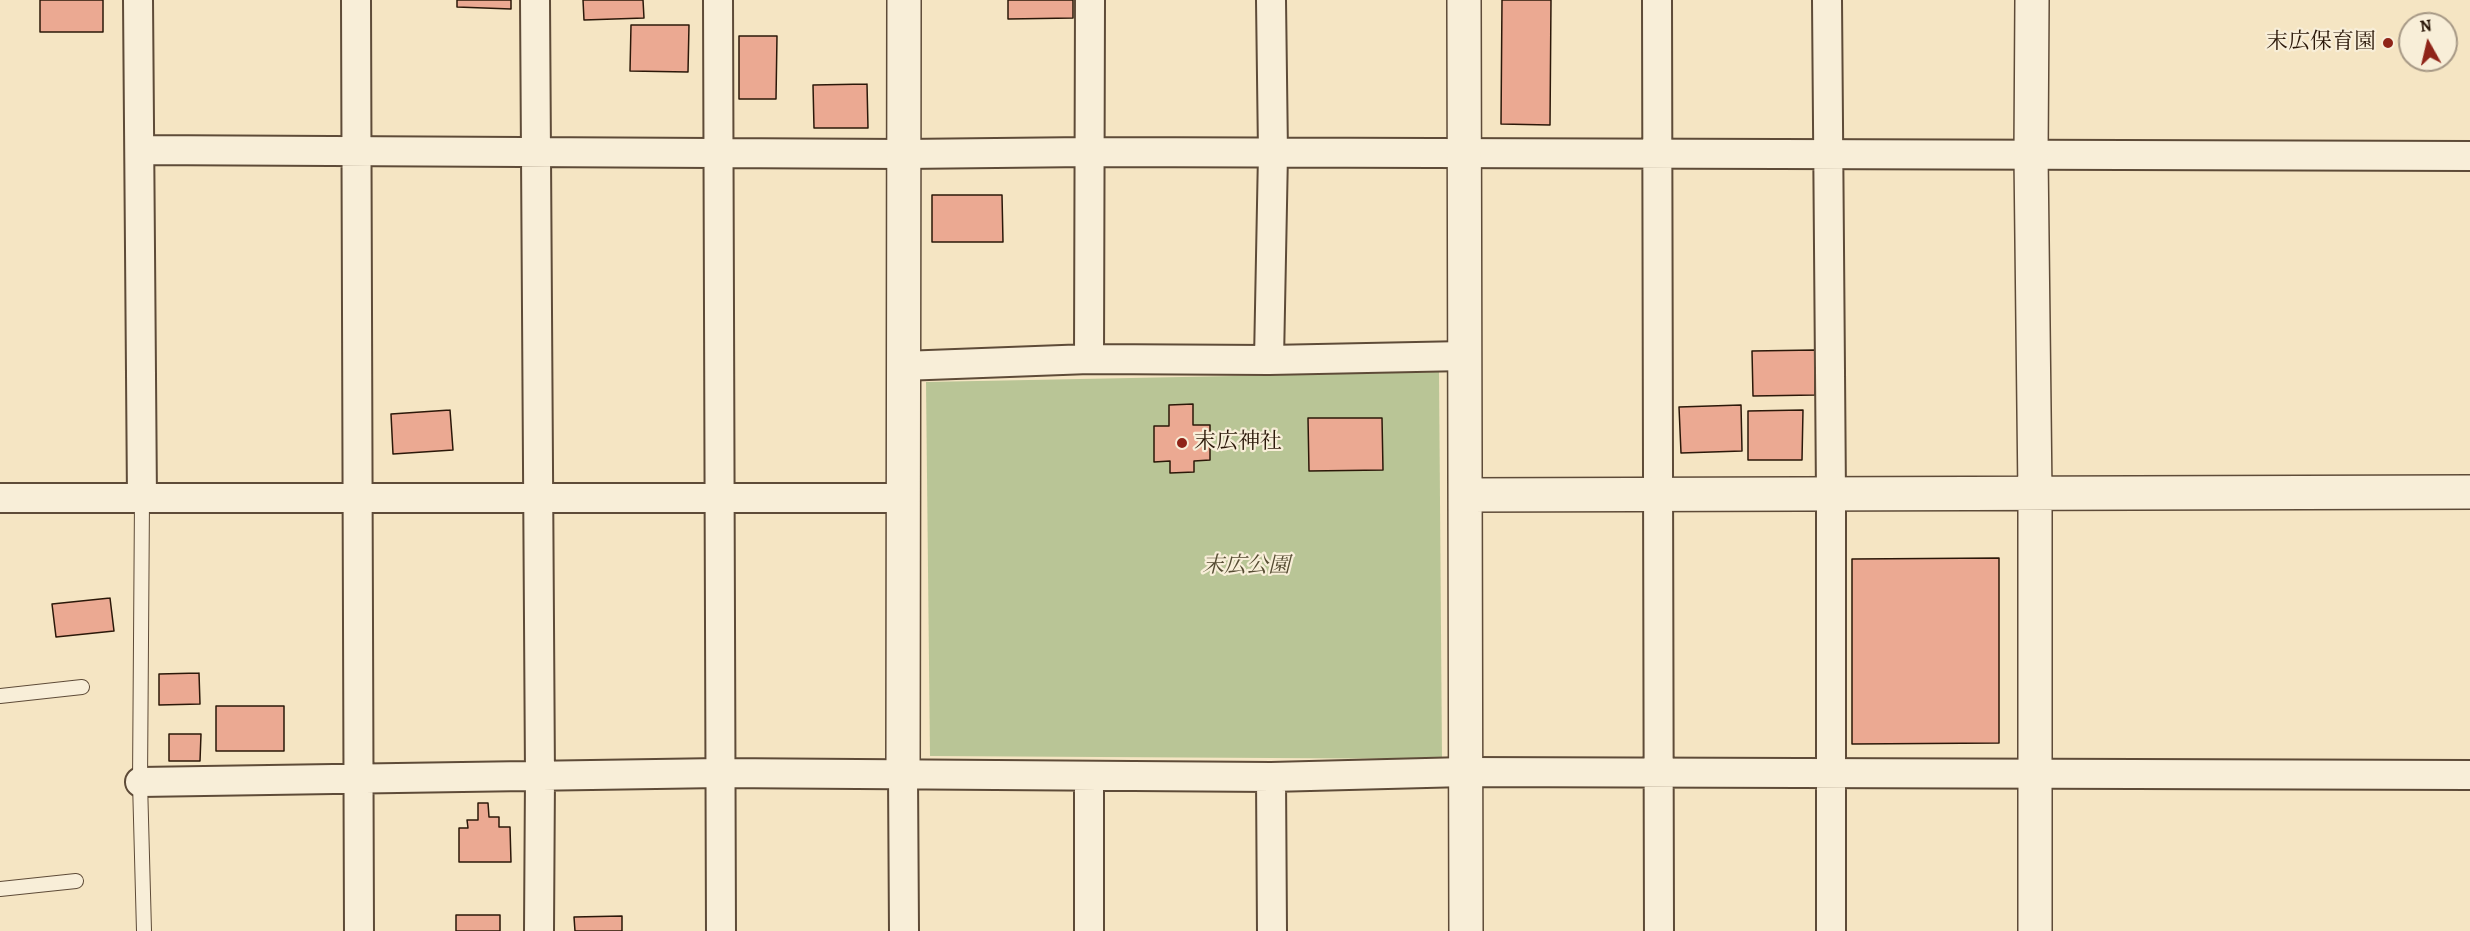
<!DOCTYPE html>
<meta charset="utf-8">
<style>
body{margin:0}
#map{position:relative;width:2470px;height:931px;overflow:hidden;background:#f5e5c3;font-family:Alegreya,serif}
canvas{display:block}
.north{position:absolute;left:2398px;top:12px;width:60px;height:60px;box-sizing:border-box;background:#f8eed8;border:2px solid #a69885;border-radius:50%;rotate:352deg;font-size:16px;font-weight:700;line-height:24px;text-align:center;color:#2b1809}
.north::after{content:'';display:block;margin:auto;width:21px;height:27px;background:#8f2418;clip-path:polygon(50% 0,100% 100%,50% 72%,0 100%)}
</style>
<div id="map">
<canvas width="2470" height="931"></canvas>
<div class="north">N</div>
</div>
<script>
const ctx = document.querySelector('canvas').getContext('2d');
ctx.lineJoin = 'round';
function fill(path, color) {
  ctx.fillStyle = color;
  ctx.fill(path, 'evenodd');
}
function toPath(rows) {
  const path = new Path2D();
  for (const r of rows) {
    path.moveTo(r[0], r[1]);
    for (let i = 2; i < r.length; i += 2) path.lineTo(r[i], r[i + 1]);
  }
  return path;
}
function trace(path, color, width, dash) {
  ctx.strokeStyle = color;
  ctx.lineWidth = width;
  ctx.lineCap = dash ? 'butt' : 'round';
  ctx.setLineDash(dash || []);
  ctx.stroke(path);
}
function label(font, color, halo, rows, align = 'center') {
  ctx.font = font + ' Alegreya,"Noto Serif JP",serif';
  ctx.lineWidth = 4.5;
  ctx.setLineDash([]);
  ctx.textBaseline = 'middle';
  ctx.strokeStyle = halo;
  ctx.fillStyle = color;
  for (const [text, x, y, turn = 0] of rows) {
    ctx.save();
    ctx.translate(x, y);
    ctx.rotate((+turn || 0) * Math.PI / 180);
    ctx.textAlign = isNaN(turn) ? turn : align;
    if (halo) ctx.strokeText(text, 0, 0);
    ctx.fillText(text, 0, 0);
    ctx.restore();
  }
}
fill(toPath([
 [1439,372,1442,759,930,756,926,382]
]), '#b9c596');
const building = toPath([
 [40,0,103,0,103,32,40,32,40,0],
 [457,0,511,0,511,9,457,7,457,0],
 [583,0,643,0,644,18,584,20,583,0],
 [1008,0,1073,0,1073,18,1008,19,1008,0],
 [1502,0,1551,0,1550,125,1501,124,1502,0],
 [631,25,689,25,688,72,630,71,631,25],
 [739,36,777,36,776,99,739,99,739,36],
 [867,84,868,128,814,128,813,85,867,84],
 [932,195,1002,195,1003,242,932,242,932,195],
 [1815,350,1815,395,1753,396,1752,351,1815,350],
 [1193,404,1193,425,1210,425,1210,460,1194,461,1194,472,1170,473,1170,461,1154,462,1154,426,1169,426,1169,405,1193,404],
 [1741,405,1742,451,1681,453,1679,407,1741,405],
 [450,410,453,450,393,454,391,414,450,410],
 [1803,410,1802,460,1748,460,1748,411,1803,410],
 [1308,418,1382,418,1383,470,1309,471,1308,418],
 [1999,558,1999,743,1852,744,1852,559,1999,558],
 [110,598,114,631,56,637,52,604,110,598],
 [199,673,200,704,159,705,159,674,199,673],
 [216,706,284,706,284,751,216,751,216,706],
 [169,734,201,734,200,761,169,761,169,734],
 [478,803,488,803,489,817,499,817,499,827,510,827,511,862,459,862,459,828,468,828,467,820,478,820,478,803],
 [456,915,500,915,500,931,456,931,456,915],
 [622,916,622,931,575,931,574,917,622,916]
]);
fill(building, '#eba992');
trace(building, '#2b1809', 1.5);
const service = toPath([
 [142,499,140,782,144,931],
 [0,696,82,687],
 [0,889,76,881]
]);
const minor = toPath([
 [138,0,142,499],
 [356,0,359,931],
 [535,0,540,776,539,931],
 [718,0,721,931],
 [1657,0,1659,931],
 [1827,0,1831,494,1831,931],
 [140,150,904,154,1088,152,2470,156],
 [1089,359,1090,0],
 [1269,360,1273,153,1271,0],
 [902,366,1089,359,1269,360,1465,356],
 [0,498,903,498],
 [903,775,904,931],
 [1271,777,1272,931],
 [140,782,720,773,1271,777,1465,772,2470,775],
 [1089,931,1089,776]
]);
const tertiary = toPath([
 [1464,0,1466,931],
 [2032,0,2031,155,2035,495,2035,931],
 [1466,495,2470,492],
 [903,775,904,0]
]);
trace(service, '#5e4b38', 16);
trace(minor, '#5e4b38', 32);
trace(tertiary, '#5e4b38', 36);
trace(service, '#f8eed8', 14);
trace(minor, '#f8eed8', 28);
trace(tertiary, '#f8eed8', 33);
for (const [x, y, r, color] of [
 [2388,43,6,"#8f2418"],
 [1182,443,6,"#8f2418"]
]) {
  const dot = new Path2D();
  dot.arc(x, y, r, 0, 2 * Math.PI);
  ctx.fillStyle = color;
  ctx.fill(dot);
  trace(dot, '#f8eed8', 2);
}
label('22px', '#2b1809', '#f8eed8', [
 ["末広保育園",2376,43],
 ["末広神社",1194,443,"left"]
], 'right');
label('italic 22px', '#564c33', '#f8eed8', [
 ["末広公園",1246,567]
]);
</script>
